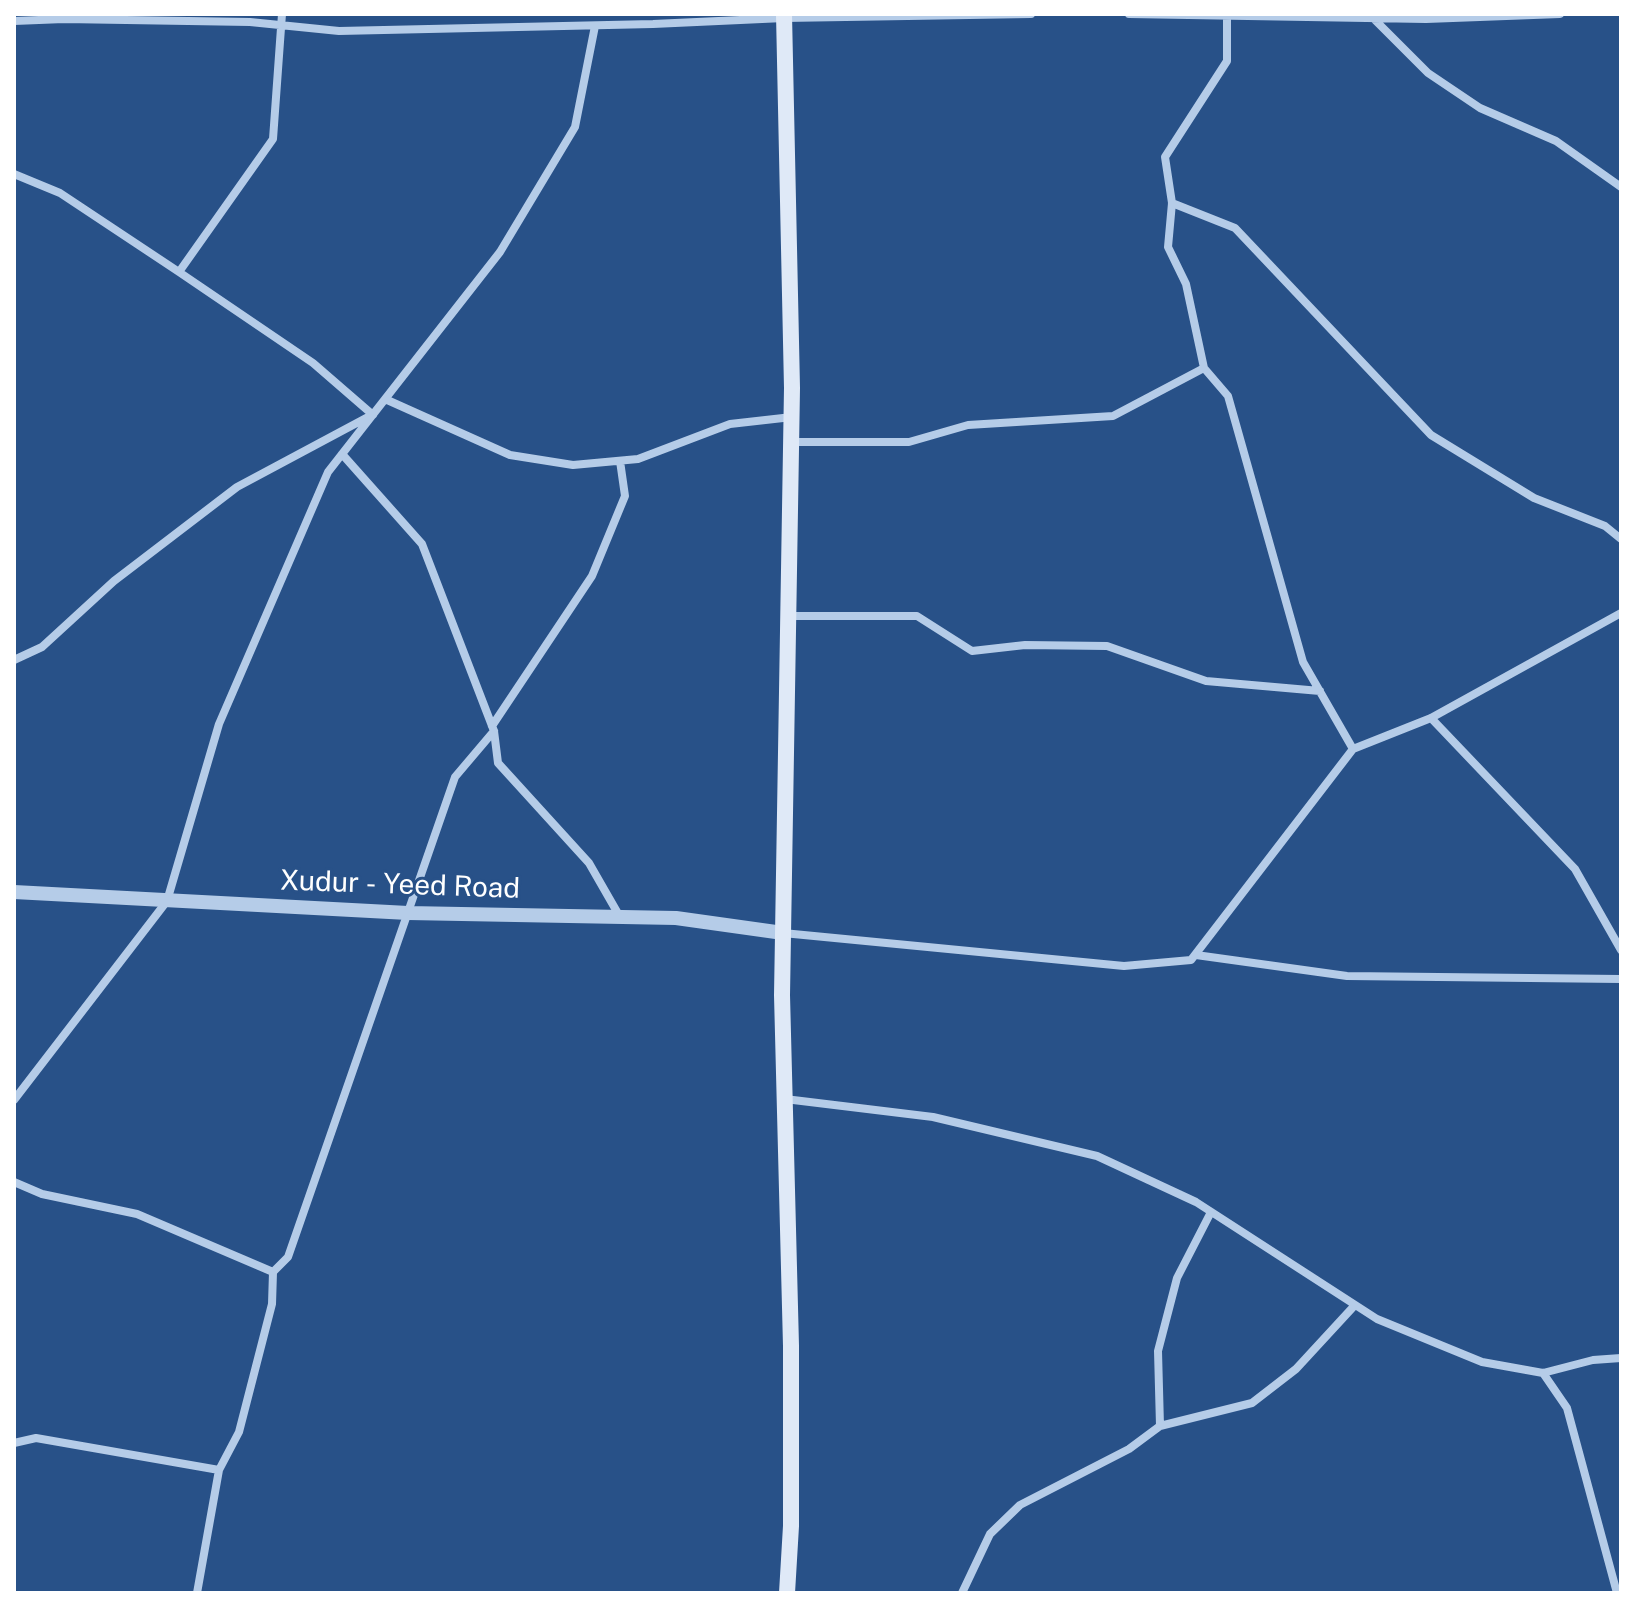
<!DOCTYPE html>
<style>
body{margin:0}
#map{position:relative;width:1635px;height:1607px;overflow:hidden;background:#285188;font-family:"Public Sans",sans-serif}
canvas{display:block}
.frame{position:absolute;inset:0;border:16px solid #fff;pointer-events:none}
</style>
<div id="map">
<canvas width="1635" height="1607"></canvas>
<div class="frame"></div>
</div>
<script>
const ctx = document.querySelector('canvas').getContext('2d');
ctx.lineJoin = 'round';
function toPath(rows) {
  const path = new Path2D();
  for (const r of rows) {
    path.moveTo(r[0], r[1]);
    for (let i = 2; i < r.length; i += 2) path.lineTo(r[i], r[i + 1]);
  }
  return path;
}
function trace(path, color, width, dash) {
  ctx.strokeStyle = color;
  ctx.lineWidth = width;
  ctx.lineCap = dash ? 'butt' : 'round';
  ctx.setLineDash(dash || []);
  ctx.stroke(path);
}
function label(font, color, halo, rows, align = 'center') {
  ctx.font = font + ' "Public Sans",sans-serif';
  ctx.lineWidth = 6;
  ctx.setLineDash([]);
  ctx.textBaseline = 'middle';
  ctx.strokeStyle = halo;
  ctx.fillStyle = color;
  for (const [text, x, y, turn = 0] of rows) {
    ctx.save();
    ctx.translate(x, y);
    ctx.rotate((+turn || 0) * Math.PI / 180);
    ctx.textAlign = isNaN(turn) ? turn : align;
    if (halo) ctx.strokeText(text, 0, 0);
    ctx.fillText(text, 0, 0);
    ctx.restore();
  }
}
trace(toPath([
 [1129,14,1426,19,1560,14],
 [1227,16,1227,61,1165,157,1172,203,1168,247,1186,284,1204,368,1228,396,1303,662,1353,749],
 [1373,18,1428,73,1480,108,1556,141,1621,187],
 [14,21,64,19,250,22,339,31,653,24,784,18,1031,14],
 [14,174,60,193,179,272,313,363,373,415],
 [1172,203,1235,228,1431,435,1534,498,1605,526,1621,539],
 [179,272,273,139,282,14],
 [385,399,510,455,573,465,638,459,730,424,792,417],
 [792,442,909,442,968,425,1113,416,1204,368],
 [342,454,422,544,494,731,498,763,589,863,620,917],
 [789,616,917,616,972,651,1025,645,1107,646,1206,681,1320,691],
 [14,660,42,647,114,581,237,487,368,417],
 [1431,718,1575,869,1621,950],
 [492,726,592,576,625,496,620,461],
 [783,933,1124,966,1191,960,1353,749,1431,718,1621,613],
 [1196,955,1347,976,1621,979],
 [785,1099,933,1117,1097,1156,1196,1202,1377,1319,1482,1362,1543,1373,1593,1360,1621,1358],
 [14,1100,167,901,219,724,328,472,500,252,575,127,595,26],
 [14,1182,42,1194,137,1214,273,1272],
 [1543,1373,1567,1408,1617,1593],
 [1160,1426,1158,1351,1177,1278,1211,1212],
 [14,1443,36,1438,219,1470],
 [197,1593,219,1470,239,1432,272,1304,273,1272,288,1257,455,777,494,731],
 [962,1593,990,1534,1020,1505,1129,1449,1160,1426,1252,1403,1296,1369,1355,1305]
]), '#b5cce8', 8);
trace(toPath([
 [14,892,408,913,676,918,783,933]
]), '#b5cce8', 14);
trace(toPath([
 [784,14,792,388,782,995,791,1346,791,1526,787,1593]
]), '#dfe9f7', 16);
label('28px', '#fff', '#285188', [
 ["Xudur - Yeed Road",400,885,2]
]);
</script>
